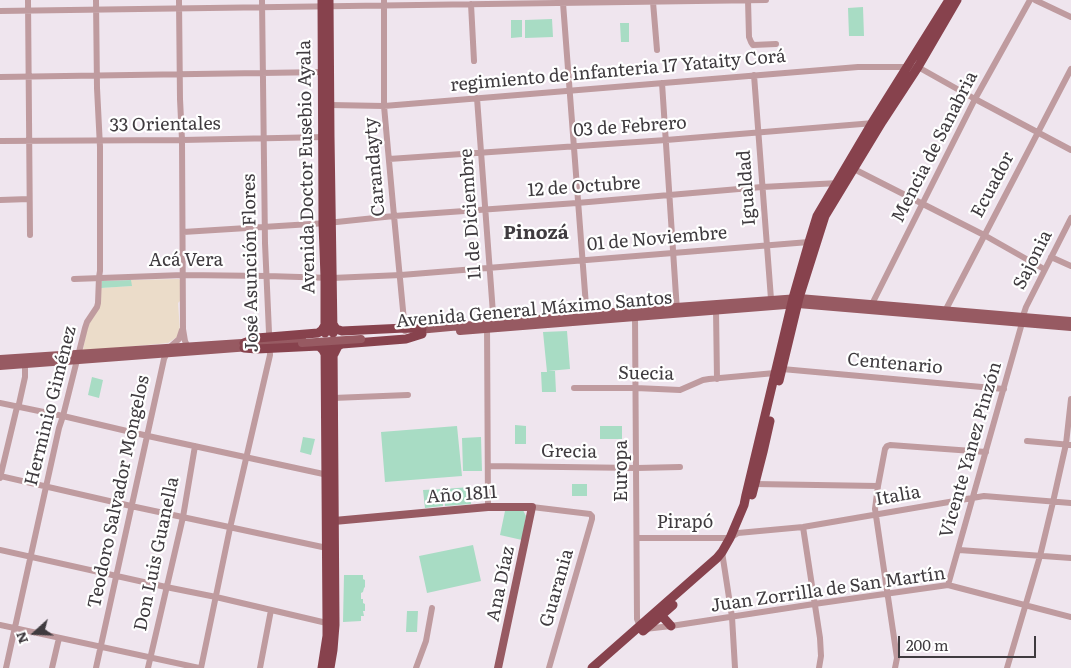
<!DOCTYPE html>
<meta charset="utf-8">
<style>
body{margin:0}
#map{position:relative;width:1071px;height:668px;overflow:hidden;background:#efe5ee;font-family:Literata,serif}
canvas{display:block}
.north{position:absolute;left:10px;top:608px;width:50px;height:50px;-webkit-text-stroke:4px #fff;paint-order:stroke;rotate:250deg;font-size:14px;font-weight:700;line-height:20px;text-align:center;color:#3f3b3f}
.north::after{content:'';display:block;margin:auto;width:18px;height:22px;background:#3f3b3f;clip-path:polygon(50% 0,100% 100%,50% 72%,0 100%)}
.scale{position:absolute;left:898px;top:636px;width:138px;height:22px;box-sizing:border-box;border:2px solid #3f3b3f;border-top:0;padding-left:6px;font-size:15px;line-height:18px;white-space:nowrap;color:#3f3b3f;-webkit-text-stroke:4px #fff;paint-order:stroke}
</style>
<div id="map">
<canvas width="1071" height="668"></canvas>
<div class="north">N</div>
<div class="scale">200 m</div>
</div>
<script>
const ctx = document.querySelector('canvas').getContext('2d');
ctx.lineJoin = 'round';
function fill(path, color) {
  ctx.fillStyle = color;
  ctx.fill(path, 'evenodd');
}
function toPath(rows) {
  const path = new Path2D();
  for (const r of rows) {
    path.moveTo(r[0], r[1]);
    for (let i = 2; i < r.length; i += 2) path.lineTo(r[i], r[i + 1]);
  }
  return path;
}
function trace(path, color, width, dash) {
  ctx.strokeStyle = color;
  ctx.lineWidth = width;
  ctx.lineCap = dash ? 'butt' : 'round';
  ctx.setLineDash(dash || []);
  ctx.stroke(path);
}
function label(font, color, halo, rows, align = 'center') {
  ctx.font = font + ' Literata,serif';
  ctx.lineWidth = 4.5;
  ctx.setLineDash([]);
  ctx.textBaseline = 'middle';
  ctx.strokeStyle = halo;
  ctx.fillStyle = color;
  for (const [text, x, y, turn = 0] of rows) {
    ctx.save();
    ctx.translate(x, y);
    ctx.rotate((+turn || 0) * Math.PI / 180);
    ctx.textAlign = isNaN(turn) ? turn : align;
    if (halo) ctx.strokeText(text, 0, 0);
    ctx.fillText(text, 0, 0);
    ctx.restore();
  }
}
fill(toPath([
 [179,279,180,280,180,301,178,303,180,331,177,337,168,343,86,351,83,350,87,328,101,288,131,286,131,280]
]), '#ebdcc9');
fill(toPath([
 [863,7,864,36,849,36,848,8],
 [552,19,553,37,525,38,525,20],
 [511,20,522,20,522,37,511,38],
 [620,23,629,23,629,42,621,42],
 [131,280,132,286,101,288,102,281],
 [567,331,570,369,548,371,555,371,556,392,542,392,541,372,547,372,543,332],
 [92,377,103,380,99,398,88,395],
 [515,425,526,426,526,444,515,444],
 [457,426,462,476,385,482,381,432],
 [600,426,622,426,622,439,600,439],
 [303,437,315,439,311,455,300,452],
 [481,437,482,471,463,471,462,438],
 [572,484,587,484,587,496,572,496],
 [470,487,471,504,445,506,444,489],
 [442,489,443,506,425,508,423,490],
 [520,510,523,510,526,516,522,540,500,535,505,511],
 [473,545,481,581,427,593,419,556],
 [344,575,363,575,363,579,365,580,365,587,364,588,363,592,361,593,361,599,363,599,363,603,365,604,365,611,363,611,364,616,361,616,361,621,343,622],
 [407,611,418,611,417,632,406,632]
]), '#a8dcc4');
trace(toPath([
 [28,0,30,235],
 [179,0,180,99,182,140,183,329,185,341,189,349],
 [384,0,384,106,394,216,405,331],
 [748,0,749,37,751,42,753,45,776,44],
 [1035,0,1071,17],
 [653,2,657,50],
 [563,3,587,319],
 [471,4,474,61],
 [0,11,766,0],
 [754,75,771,299],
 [0,77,326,72],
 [662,83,677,311],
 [477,98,494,327],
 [330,105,384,106,858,67,918,67,975,99,1071,150],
 [0,141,182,140,326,137],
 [389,159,666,140,874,123],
 [850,167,984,235,1044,269],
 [0,200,29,199],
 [183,232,327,223,394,216,577,203,762,187,839,183],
 [1051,257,1071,266],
 [74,279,183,275,267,276,332,278,401,275,809,242],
 [870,308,975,99,1030,0],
 [716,310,717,379],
 [943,315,1071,69],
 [635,316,637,619,640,626,645,629,671,626,814,604,948,585,1071,617],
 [487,324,488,507],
 [782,369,1004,389],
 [574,388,636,388,680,390,703,380,709,379,775,373],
 [333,398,408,395],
 [0,403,63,416,148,436,328,475],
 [1027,441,1071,445],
 [488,466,637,468,680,467],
 [0,476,131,506,327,548],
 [0,478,17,407,19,404,25,377,25,364],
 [755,484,878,486],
 [532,507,590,514,592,516,592,519,549,668],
 [803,527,820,638,821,656,819,668],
 [637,538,730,538,738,533,803,527,984,496,1071,503],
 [0,550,166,587,216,597,331,624],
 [959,550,1071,558],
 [722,552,732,617,735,668],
 [948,585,1022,323,1023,316,1026,307,1071,218],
 [0,625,199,668],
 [6,668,59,428,63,416,85,328,87,322,97,307,98,303,99,277,100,271,100,147,97,88,96,0],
 [52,668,59,638],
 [96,668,164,359,170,347,179,339,182,330],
 [148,668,183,517,195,446],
 [201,668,230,528,270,355,265,243,262,0],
 [260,668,271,610],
 [416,668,426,641,432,608],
 [895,668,897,658,875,509,878,486,885,449,887,446,890,445,986,452],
 [1007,668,1040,556,1053,502,1066,444,1071,399]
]), '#bf9b9f', 6);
trace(toPath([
 [418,330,635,310,799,298,1071,321],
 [460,331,798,304,1071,327],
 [0,359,302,339],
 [0,366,250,347],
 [334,521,488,507,532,507,498,668]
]), '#975a62', 8);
trace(toPath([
 [322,0,323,223,325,277,325,333],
 [329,0,330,137,333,333],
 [333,324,336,329,342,331,405,328,422,329],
 [244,343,257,338,318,333,322,330,325,325],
 [244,348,257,349,319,346,323,350,325,354],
 [334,354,338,346,342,344,406,339,422,334],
 [779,381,799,298,825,216,882,122,918,67,957,0],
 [752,495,763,452,770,421],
 [661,615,671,626],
 [643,631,673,605],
 [322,668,327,636,327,623,325,344],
 [330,668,333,650,335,625,333,344],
 [592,668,717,558,722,552,730,538,744,505,746,495,793,298,809,242,817,216,872,123,949,0]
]), '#87424d', 9);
trace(toPath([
 [302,343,361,339]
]), '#975a62', 8);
label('18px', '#3f3b3f', '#fff', [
 ["regimiento de infanteria 17 Yataity Corá",618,71,-5],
 ["33 Orientales",165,125,-1],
 ["03 de Febrero",630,127,-4],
 ["Mencia de Sanabria",935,147,-63],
 ["Avenida Doctor Eusebio Ayala",307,167,-91],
 ["Carandayty",375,167,-95],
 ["Ecuador",993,185,-62],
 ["12 de Octubre",584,187,-4],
 ["Igualdad",747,188,-94],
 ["11 de Diciembre",471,214,-94],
 ["01 de Noviembre",657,239,-5],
 ["Sajonia",1033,260,-63],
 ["Acá Vera",186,261],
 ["José Asunción Flores",251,263,-91],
 ["Avenida General Máximo Santos",534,310,-5],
 ["Centenario",895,364,5],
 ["Suecia",646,374,1],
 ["Herminio Giménez",51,406,-76],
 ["Vicente Yanez Pinzón",971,450,-74],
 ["Grecia",569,452,1],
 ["Europa",622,471,-90],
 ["Teodoro Salvador Mongelos",119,492,-78],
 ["Año 1811",462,495,-4],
 ["Italia",898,496,-10],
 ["Pirapó",685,523],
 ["Don Luis Guanella",157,554,-78],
 ["Ana Díaz",501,584,-78],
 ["Guarania",557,588,-74],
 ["Juan Zorrilla de San Martín",828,590,-8]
]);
label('bold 19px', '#3f3b3f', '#fff', [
 ["Pinozá",536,233]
]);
</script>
